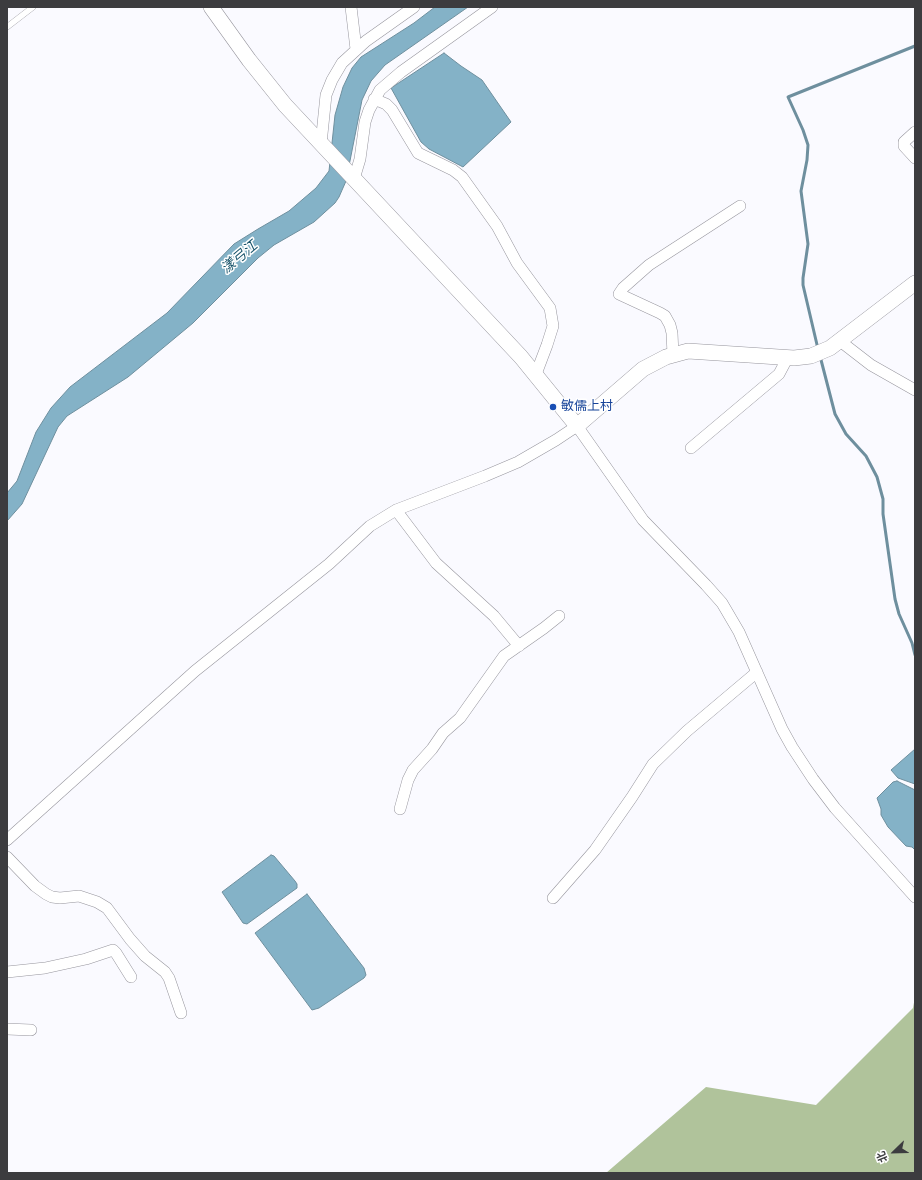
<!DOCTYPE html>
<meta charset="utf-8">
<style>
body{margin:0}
#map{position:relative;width:922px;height:1180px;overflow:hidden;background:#fafaff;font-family:"Nunito Sans","Noto Sans SC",sans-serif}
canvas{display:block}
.frame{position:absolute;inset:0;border:8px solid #3c3c3f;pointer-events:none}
.north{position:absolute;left:874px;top:1132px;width:40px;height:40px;-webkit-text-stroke:3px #fff;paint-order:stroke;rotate:247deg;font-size:11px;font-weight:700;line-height:16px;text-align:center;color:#3c3c3f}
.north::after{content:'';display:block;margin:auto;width:14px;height:18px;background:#3c3c3f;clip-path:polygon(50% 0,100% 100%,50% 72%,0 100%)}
</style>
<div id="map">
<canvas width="922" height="1180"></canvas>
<div class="frame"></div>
<div class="north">北</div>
</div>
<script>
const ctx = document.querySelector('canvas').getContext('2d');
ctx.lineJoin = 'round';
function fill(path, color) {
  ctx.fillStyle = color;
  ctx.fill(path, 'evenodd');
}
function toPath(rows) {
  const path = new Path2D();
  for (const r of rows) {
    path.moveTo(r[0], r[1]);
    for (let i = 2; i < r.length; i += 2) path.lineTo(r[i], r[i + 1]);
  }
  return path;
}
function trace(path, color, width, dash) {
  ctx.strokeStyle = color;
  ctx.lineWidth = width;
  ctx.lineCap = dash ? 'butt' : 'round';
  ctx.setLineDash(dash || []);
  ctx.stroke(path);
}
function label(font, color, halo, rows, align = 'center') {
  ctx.font = font + ' "Nunito Sans","Noto Sans SC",sans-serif';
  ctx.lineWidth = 3;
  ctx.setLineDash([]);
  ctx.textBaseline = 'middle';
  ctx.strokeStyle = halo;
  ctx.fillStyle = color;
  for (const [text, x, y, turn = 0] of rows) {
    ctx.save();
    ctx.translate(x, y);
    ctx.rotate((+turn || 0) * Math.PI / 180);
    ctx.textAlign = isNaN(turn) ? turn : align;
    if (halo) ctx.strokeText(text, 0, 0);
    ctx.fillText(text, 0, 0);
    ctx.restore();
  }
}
fill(toPath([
 [915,997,915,1173,606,1173,706,1087,816,1105,913,1008]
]), '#b0c39b');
const water = toPath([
 [435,7,468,7,385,65,371,81,362,100,346,181,339,197,335,203,314,222,274,245,258,258,193,323,128,377,67,416,58,427,22,504,7,521,7,493,17,481,36,432,51,408,70,387,167,313,234,244,258,229,289,211,316,188,329,171,335,115,343,87,352,68,361,57,414,23,435,7],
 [444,53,461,66,482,80,511,122,463,167,429,149,421,142,391,88,444,53],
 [915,749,915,784,898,778,891,770,915,749],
 [897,781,915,790,915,850,912,847,906,846,888,827,881,815,881,809,877,798,893,782,897,781],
 [271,855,274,856,295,881,297,884,297,888,247,924,243,923,222,892,271,855],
 [307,894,364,968,366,975,364,978,319,1008,312,1010,255,933,307,894]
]);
fill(water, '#84b2c7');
trace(water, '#6e8f9e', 1);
trace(toPath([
 [818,349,803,285,803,278,808,244,801,191,807,160,808,145,803,130,788,97,915,46],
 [820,356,835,414,846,434,866,456,877,477,883,499,883,514,895,599,899,614,912,643,915,655]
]), '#6e8f9e', 3);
const lane = toPath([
 [7,27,33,7]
]);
const street = toPath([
 [351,7,356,49],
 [374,99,386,104,392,110,418,153,453,170,462,177,497,226,517,263,550,308,553,326,547,345,536,374],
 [915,132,904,142,904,146,915,158],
 [321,144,326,95,332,80,342,63,366,41,414,7],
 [354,179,360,159,365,122,369,110,380,90,401,72,492,7],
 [840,341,871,365,915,390],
 [673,355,672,333,670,325,665,316,660,313,619,294,623,288,649,265,740,206],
 [691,448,779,374,788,357],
 [396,510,436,563,494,616,519,646],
 [400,809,408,780,413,770,432,749,443,733,460,718,504,656,544,628,559,616],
 [7,840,195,671,329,564,370,526,396,510,485,476,518,462,556,440,577,426,643,520,706,585,722,603,739,632,782,729,792,747,813,779,835,808,915,897],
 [7,857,35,886,46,894,52,897,60,898,79,896,97,902,107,908,130,939,145,956,165,972,169,978,181,1013],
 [553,898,595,850,632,797,653,764,687,731,757,672],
 [7,972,45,968,86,959,113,950,116,953,131,977],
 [7,1029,31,1030]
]);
const secondary = toPath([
 [211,7,249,60,285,105,521,357,577,426,643,369,666,357,688,351,794,358,811,356,830,348,915,283]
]);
trace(lane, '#96959d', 6);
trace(street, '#96959d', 12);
trace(secondary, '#96959d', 16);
trace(lane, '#fff', 5.5);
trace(street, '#fff', 11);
trace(secondary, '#fff', 15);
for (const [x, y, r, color] of [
 [553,407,4,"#1a4fb4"]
]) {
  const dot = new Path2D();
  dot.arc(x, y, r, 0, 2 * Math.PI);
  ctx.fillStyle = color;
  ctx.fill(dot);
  trace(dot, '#fff', 1.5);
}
label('13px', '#164399', '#fff', [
 ["敏儒上村",561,407]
], 'left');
label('italic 14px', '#1a556c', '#fff', [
 ["漾弓江",240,258,-40]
]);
</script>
